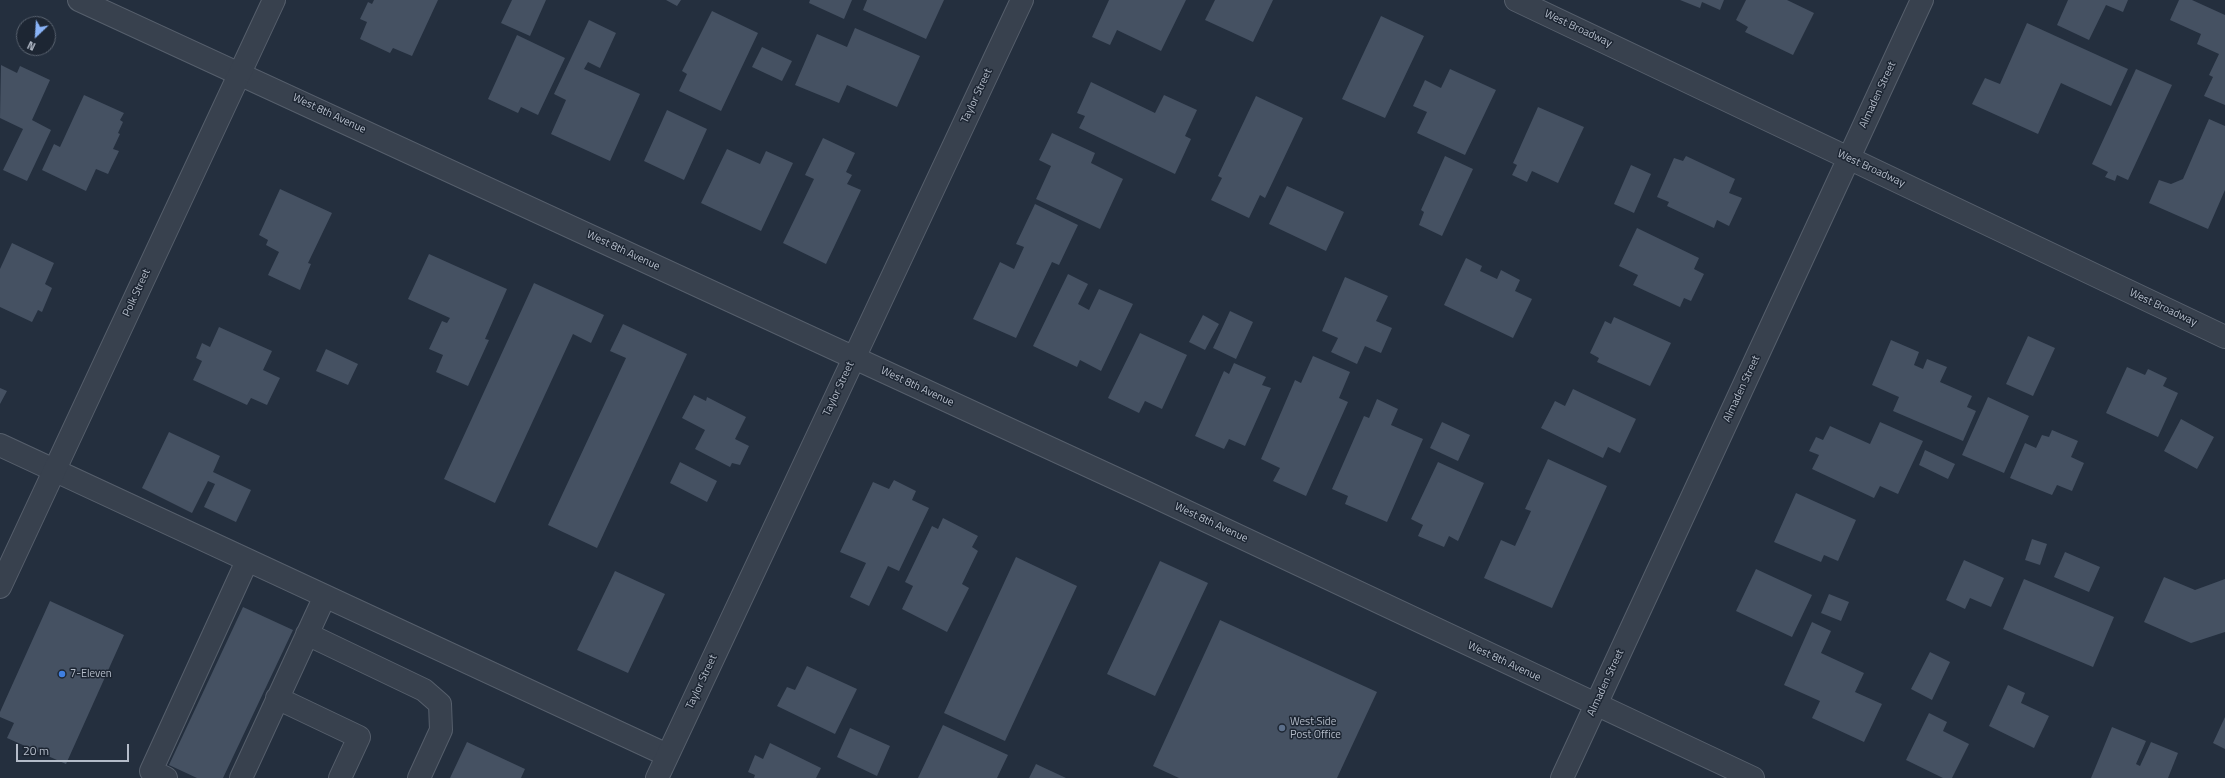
<!DOCTYPE html>
<style>
body{margin:0}
#map{position:relative;width:2225px;height:778px;overflow:hidden;background:#242f3e;font-family:"Titillium Web",sans-serif}
canvas{display:block}
.north{position:absolute;left:16px;top:16px;width:40px;height:40px;box-sizing:border-box;background:#1d2633;border:1px solid #59626f;border-radius:50%;rotate:205deg;font-size:11px;font-weight:700;line-height:16px;text-align:center;color:#b4bcc9}
.north::after{content:'';display:block;margin:auto;width:14px;height:18px;background:#8ab4f8;clip-path:polygon(50% 0,100% 100%,50% 72%,0 100%)}
.scale{position:absolute;left:16px;top:744px;width:113px;height:18px;box-sizing:border-box;border:2px solid #b4bcc9;border-top:0;padding-left:5px;font-size:12px;line-height:14px;white-space:nowrap;color:#b4bcc9;-webkit-text-stroke:3px #1d2633;paint-order:stroke}
</style>
<div id="map">
<canvas width="2225" height="778"></canvas>
<div class="north">N</div>
<div class="scale">20 m</div>
</div>
<script>
const ctx = document.querySelector('canvas').getContext('2d');
ctx.lineJoin = 'round';
function fill(path, color) {
  ctx.fillStyle = color;
  ctx.fill(path, 'evenodd');
}
function toPath(rows) {
  const path = new Path2D();
  for (const r of rows) {
    path.moveTo(r[0], r[1]);
    for (let i = 2; i < r.length; i += 2) path.lineTo(r[i], r[i + 1]);
  }
  return path;
}
function trace(path, color, width, dash) {
  ctx.strokeStyle = color;
  ctx.lineWidth = width;
  ctx.lineCap = dash ? 'butt' : 'round';
  ctx.setLineDash(dash || []);
  ctx.stroke(path);
}
function label(font, color, halo, rows, align = 'center') {
  ctx.font = font + ' "Titillium Web",sans-serif';
  ctx.lineWidth = 3;
  ctx.setLineDash([]);
  ctx.textBaseline = 'middle';
  ctx.strokeStyle = halo;
  ctx.fillStyle = color;
  for (const [text, x, y, turn = 0] of rows) {
    ctx.save();
    ctx.translate(x, y);
    ctx.rotate((+turn || 0) * Math.PI / 180);
    ctx.textAlign = isNaN(turn) ? turn : align;
    if (halo) ctx.strokeText(text, 0, 0);
    ctx.fillText(text, 0, 0);
    ctx.restore();
  }
}
fill(toPath([
 [374,0,438,0,412,56,393,48,390,53,360,39,367,22,360,19,368,2,372,4],
 [512,0,546,0,530,36,501,23],
 [666,0,681,0,677,6],
 [810,0,852,0,844,19,809,3],
 [867,0,944,0,926,39,863,10],
 [1109,0,1186,0,1161,51,1117,30,1110,45,1092,37],
 [1215,0,1273,0,1253,42,1205,20],
 [1680,0,1724,0,1720,10,1702,2,1700,8],
 [1746,0,1787,0,1814,13,1793,55,1745,32,1748,27,1736,20],
 [2068,0,2128,0,2123,12,2106,5,2089,40,2057,25],
 [2179,0,2192,0,2225,15,2225,105,2204,96,2213,77,2209,75,2219,54,2197,44,2201,34,2170,20],
 [712,11,758,33,721,111,679,91,687,74,682,71],
 [1381,16,1424,36,1385,118,1342,99],
 [589,20,616,33,600,68,588,62,584,69,640,94,610,161,551,134,566,100,554,94],
 [2027,23,2128,69,2111,106,2061,83,2038,134,1972,104,1985,78,2000,84],
 [855,28,920,56,897,107,847,85,839,103,795,85,817,34,847,47],
 [517,35,565,58,538,115,521,107,518,113,488,99],
 [762,47,792,61,782,81,752,67],
 [1,65,17,73,20,66,50,80,32,120,51,130,27,181,3,170,23,129,0,118],
 [1450,69,1496,90,1465,155,1417,133,1427,112,1413,106,1425,80,1441,88],
 [2136,69,2172,85,2128,180,2117,175,2115,181,2105,177,2108,172,2092,164],
 [1091,82,1155,113,1164,95,1197,110,1185,136,1191,139,1175,174,1079,128,1085,116,1077,113],
 [84,95,124,113,120,120,123,122,118,133,120,134,113,149,119,151,108,174,96,169,86,191,42,170,54,144,60,147],
 [1256,96,1303,118,1265,198,1260,195,1249,218,1211,200,1222,178,1218,176],
 [1538,107,1584,127,1558,183,1532,171,1527,182,1512,175,1517,165,1513,163],
 [667,110,707,129,684,180,644,161],
 [2209,119,2225,126,2225,190,2208,229,2149,203,2159,180,2171,184,2183,179],
 [1052,133,1095,153,1091,163,1123,179,1100,229,1036,199,1051,166,1039,160],
 [823,138,855,153,846,172,852,175,847,184,861,190,826,264,783,243,814,179,805,175],
 [727,149,760,164,766,151,793,163,761,231,701,203],
 [1445,156,1473,169,1442,236,1419,225,1424,212,1421,210],
 [1686,156,1735,179,1729,193,1742,198,1729,226,1717,220,1714,228,1667,206,1669,202,1657,197,1674,158,1683,161],
 [1631,165,1651,174,1634,213,1614,204],
 [1287,186,1344,212,1326,251,1269,224],
 [280,189,332,213,308,263,311,264,300,290,268,275,279,252,266,245,268,240,259,235],
 [1035,204,1078,225,1059,265,1052,262,1016,338,973,319,1000,262,1014,269,1024,247,1016,244],
 [1637,228,1699,258,1694,269,1704,274,1691,301,1684,298,1680,307,1633,285,1638,275,1619,266],
 [12,243,54,263,45,284,52,288,42,312,38,310,32,322,0,307,0,269],
 [429,254,507,289,485,339,489,340,468,386,436,372,443,355,429,349,442,321,447,323,450,318,408,299],
 [1466,258,1482,266,1480,271,1497,279,1501,270,1520,280,1515,291,1532,299,1513,338,1444,305],
 [1068,274,1088,284,1078,304,1089,310,1099,289,1133,304,1101,371,1080,360,1077,367,1033,346],
 [1345,277,1388,296,1376,321,1392,328,1381,353,1365,346,1357,364,1331,352,1338,338,1322,331],
 [534,283,604,315,591,343,573,334,495,503,444,479],
 [1230,311,1253,322,1236,359,1213,348],
 [1203,315,1219,324,1205,350,1189,342],
 [1614,317,1671,343,1650,386,1597,362,1599,358,1590,353,1605,321,1611,324],
 [623,324,687,354,597,548,548,525,626,358,610,351],
 [219,327,272,351,263,370,280,378,267,405,251,398,247,405,193,380,202,361,196,358,202,343,210,347],
 [1140,333,1187,355,1162,409,1145,401,1139,413,1108,398],
 [2028,336,2055,348,2033,396,2006,384],
 [1891,340,1919,352,1914,365,1923,369,1927,359,1947,367,1940,382,1972,396,1967,407,1976,411,1963,441,1893,411,1899,397,1872,385],
 [326,349,358,364,348,385,316,371],
 [1313,356,1350,372,1339,398,1348,402,1306,496,1273,481,1280,468,1261,459,1295,380,1301,383],
 [1234,363,1266,377,1262,385,1271,388,1245,446,1229,439,1224,449,1195,436,1224,371,1229,374],
 [2127,367,2145,375,2148,369,2167,378,2163,386,2178,393,2158,437,2106,413],
 [0,388,7,391,0,404],
 [1573,389,1636,419,1620,453,1608,447,1603,458,1541,428,1555,401,1565,406],
 [694,395,706,401,707,397,746,417,735,439,749,446,740,465,732,463,730,467,695,449,705,430,682,418],
 [1988,397,2029,416,2004,473,1962,455],
 [1377,399,1398,409,1391,425,1423,439,1387,522,1345,504,1348,496,1332,489,1364,416,1369,418],
 [2181,419,2214,437,2197,469,2164,451],
 [1442,422,1470,435,1458,461,1430,448],
 [1880,422,1923,441,1898,494,1880,486,1874,498,1812,469,1819,455,1809,451,1816,437,1823,440,1830,426,1870,444],
 [2052,430,2078,441,2071,457,2084,463,2072,491,2057,485,2052,495,2010,478,2025,443,2036,448,2042,435,2049,437],
 [169,432,220,456,213,472,251,490,236,522,204,507,215,484,208,481,192,513,142,488],
 [1925,450,1955,464,1948,479,1919,465],
 [1548,459,1607,486,1552,608,1484,578,1501,540,1515,546,1531,511,1525,509],
 [680,462,717,481,707,502,670,483],
 [1438,462,1484,483,1458,541,1449,536,1444,547,1418,536,1423,525,1411,519],
 [894,480,916,491,912,500,929,508,899,571,888,566,869,606,850,597,866,563,840,552,873,482,889,489],
 [1796,493,1856,520,1838,561,1824,555,1821,562,1774,542],
 [943,518,978,536,972,547,978,551,962,584,969,588,947,632,902,609,913,586,905,582,932,526,938,529],
 [2032,539,2047,544,2040,565,2025,560],
 [2065,552,2100,567,2089,592,2054,577],
 [1016,557,1077,586,1005,741,944,713],
 [1964,560,2004,578,1991,607,1970,598,1965,609,1946,600],
 [1160,561,1208,583,1155,696,1107,674],
 [1756,569,1812,595,1792,637,1736,611],
 [615,571,665,594,628,673,577,650],
 [2164,577,2195,590,2225,579,2225,632,2191,643,2144,622],
 [2024,579,2114,617,2093,667,2003,629],
 [1829,594,1849,602,1841,621,1821,613],
 [50,601,124,635,66,764,7,738,14,723,0,717,0,712],
 [243,607,293,630,223,778,197,778,169,765],
 [1220,620,1377,692,1337,778,1179,778,1153,766],
 [1812,622,1831,631,1821,653,1864,673,1855,692,1882,704,1864,742,1812,718,1820,701,1784,685],
 [1930,652,1950,662,1932,700,1911,689],
 [807,666,857,689,835,734,777,706,787,687,795,690],
 [2008,685,2025,693,2021,703,2049,716,2034,748,1989,726],
 [1929,713,1947,722,1943,731,1969,744,1952,778,1943,778,1906,760],
 [2225,717,2225,749,2213,743],
 [943,725,1008,755,997,778,918,778],
 [2112,727,2146,741,2136,764,2140,766,2151,742,2178,753,2168,778,2091,778],
 [850,728,890,746,877,776,837,757],
 [467,742,525,769,521,778,450,778],
 [770,743,821,768,816,778,754,778,755,775,748,772,755,755,763,759],
 [1036,764,1066,778,1029,778]
]), '#455162');
const service = toPath([
 [0,445,667,755],
 [307,634,424,690,440,704,441,730,419,778],
 [277,698,359,737,340,778],
 [166,778,151,771,247,561],
 [241,778,325,596]
]);
const minor = toPath([
 [79,0,1145,492,1753,778],
 [1516,0,2225,337],
 [657,778,1022,0],
 [1562,778,1922,0]
]);
const tertiary = toPath([
 [0,587,274,0]
]);
trace(service, '#565f6c', 24);
trace(minor, '#565f6c', 24);
trace(tertiary, '#565f6c', 24);
trace(service, '#38414e', 22);
trace(minor, '#38414e', 22);
trace(tertiary, '#38414e', 22);
for (const [x, y, r, color] of [
 [62,674,4,"#3f7fe0"],
 [1282,728,4,"#5c6f8a"]
]) {
  const dot = new Path2D();
  dot.arc(x, y, r, 0, 2 * Math.PI);
  ctx.fillStyle = color;
  ctx.fill(dot);
  trace(dot, '#1d2633', 1.5);
}
label('11px', '#b4bcc9', '#1d2633', [
 ["West Broadway",1578,29,25],
 ["Almaden Street",1878,95,-65],
 ["Taylor Street",977,96,-65],
 ["West 8th Avenue",329,114,25],
 ["West Broadway",1871,169,25],
 ["West 8th Avenue",623,251,25],
 ["Polk Street",137,293,-65],
 ["West Broadway",2163,308,25],
 ["West 8th Avenue",917,387,25],
 ["Taylor Street",839,389,-65],
 ["Almaden Street",1742,389,-65],
 ["West 8th Avenue",1211,523,25],
 ["West 8th Avenue",1504,662,25],
 ["Taylor Street",702,682,-65],
 ["Almaden Street",1606,683,-65]
]);
label('11px', '#b4bcc9', '#1d2633', [
 ["7-Eleven",70,674],
 ["West Side",1290,722],
 ["Post Office",1290,735]
], 'left');
</script>
